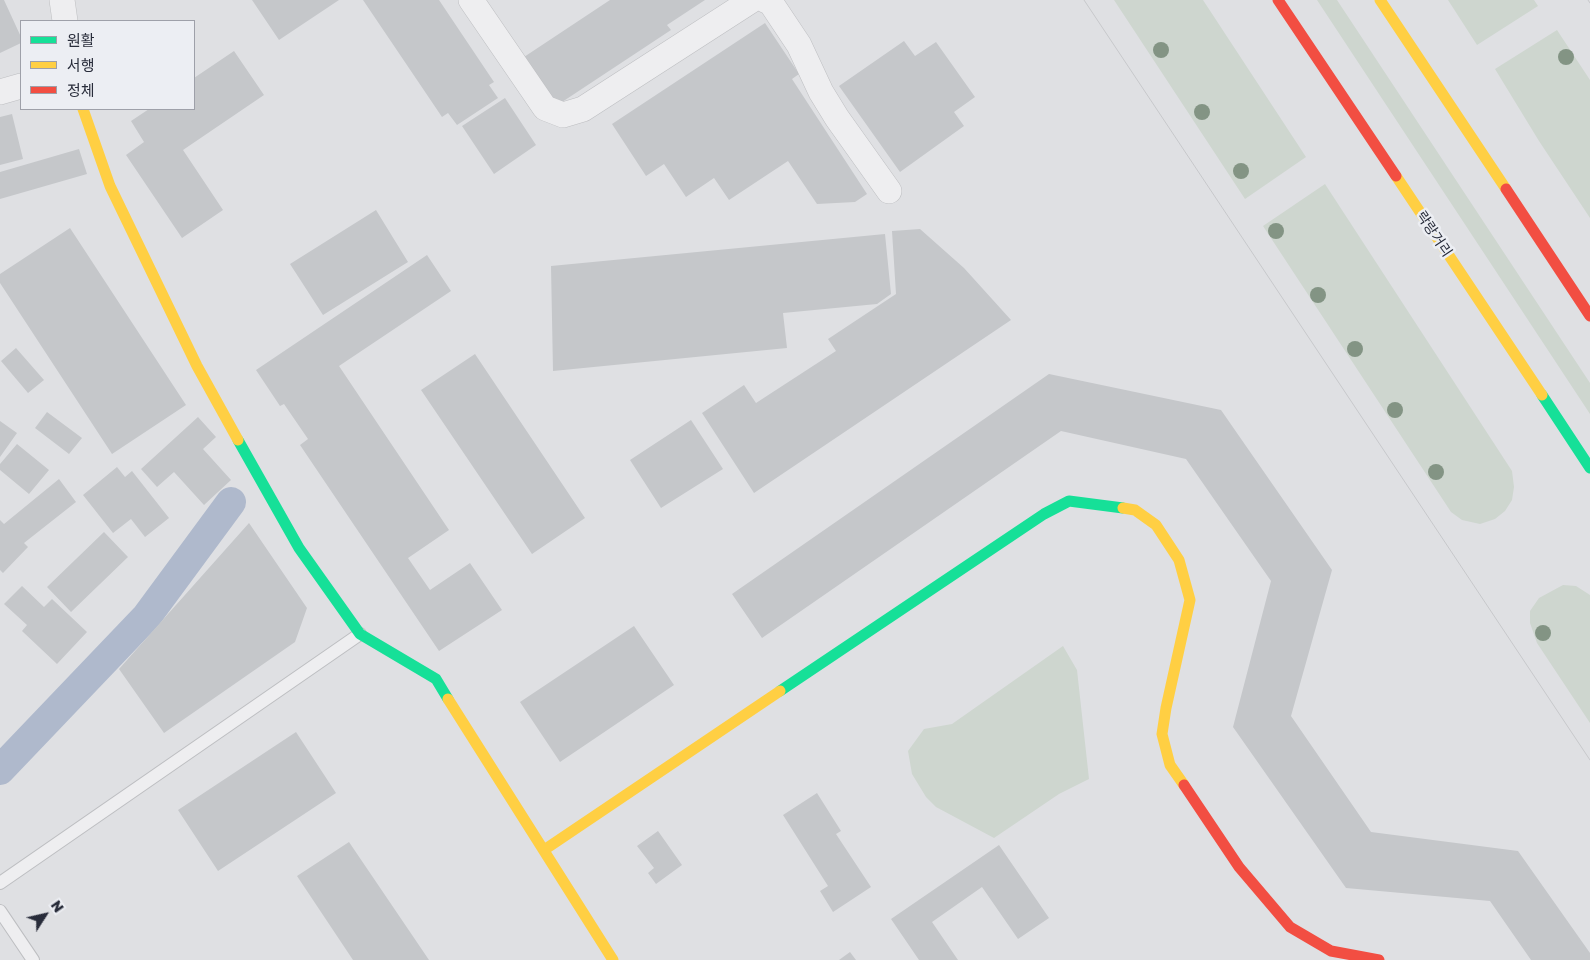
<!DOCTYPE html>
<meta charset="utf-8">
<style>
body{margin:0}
#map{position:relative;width:1590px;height:960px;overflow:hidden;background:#dfe0e3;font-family:"Golos Text","Noto Sans KR",sans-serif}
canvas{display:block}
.legend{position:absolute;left:20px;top:20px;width:175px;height:90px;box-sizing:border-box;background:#eceef3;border:1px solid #9ea0a9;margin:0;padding:6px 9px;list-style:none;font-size:15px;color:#282c3a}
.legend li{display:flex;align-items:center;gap:10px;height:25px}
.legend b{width:25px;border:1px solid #9ea0a9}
.north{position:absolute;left:20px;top:890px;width:50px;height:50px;-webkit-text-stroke:4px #eceef3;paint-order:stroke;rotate:55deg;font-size:14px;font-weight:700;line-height:20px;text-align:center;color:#282c3a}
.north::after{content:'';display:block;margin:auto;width:18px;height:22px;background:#282c3a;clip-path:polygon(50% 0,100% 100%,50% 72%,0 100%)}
</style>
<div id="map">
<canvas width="1590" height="960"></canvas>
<ul class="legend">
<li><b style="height:6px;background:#16e098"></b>원활</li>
<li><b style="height:6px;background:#ffcf43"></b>서행</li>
<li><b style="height:6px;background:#f24e42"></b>정체</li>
</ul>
<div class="north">N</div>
</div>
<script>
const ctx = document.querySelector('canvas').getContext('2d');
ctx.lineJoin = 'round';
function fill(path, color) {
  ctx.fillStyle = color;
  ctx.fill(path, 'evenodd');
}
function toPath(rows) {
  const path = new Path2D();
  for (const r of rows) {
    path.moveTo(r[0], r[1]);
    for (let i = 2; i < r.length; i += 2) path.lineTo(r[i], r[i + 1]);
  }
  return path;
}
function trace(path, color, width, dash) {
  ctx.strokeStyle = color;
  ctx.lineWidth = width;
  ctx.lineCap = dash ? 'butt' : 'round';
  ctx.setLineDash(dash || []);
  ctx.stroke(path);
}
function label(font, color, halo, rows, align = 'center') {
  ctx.font = font + ' "Golos Text","Noto Sans KR",sans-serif';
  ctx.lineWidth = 5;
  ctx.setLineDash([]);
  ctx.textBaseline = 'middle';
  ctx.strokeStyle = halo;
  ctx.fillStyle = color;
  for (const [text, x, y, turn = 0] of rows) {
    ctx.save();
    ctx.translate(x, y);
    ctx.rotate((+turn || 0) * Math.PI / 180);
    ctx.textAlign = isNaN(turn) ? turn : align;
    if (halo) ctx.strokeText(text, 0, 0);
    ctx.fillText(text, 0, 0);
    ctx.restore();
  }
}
fill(toPath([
 [1114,0,1203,0,1306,157,1245,199],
 [1317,0,1337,0,1590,383,1590,414],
 [1448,0,1534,0,1538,6,1477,45],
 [1557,30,1590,80,1590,218,1539,141,1495,69],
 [1325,184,1512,471,1514,487,1512,500,1505,511,1495,519,1480,524,1462,520,1451,512,1263,226],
 [1563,585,1576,586,1590,595,1590,723,1537,643,1530,623,1530,611,1539,598],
 [1063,646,1077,670,1089,779,1059,794,994,838,936,807,926,797,912,774,908,751,924,729,952,724]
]), '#ced6cf');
trace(toPath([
 [0,770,147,616,231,502]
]), '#afb9cc', 30);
fill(toPath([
 [0,0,4,0,21,37,21,43,0,53],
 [252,0,339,0,279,40],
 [363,0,439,0,494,82,489,85,498,98,457,125,448,113,442,117],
 [610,0,705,0,667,25,671,30,556,106,524,57],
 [765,23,799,74,792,79,867,194,855,202,817,204,788,161,729,200,714,178,686,197,664,164,646,176,612,124],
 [904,41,915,56,936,42,975,97,954,112,964,126,900,172,839,86],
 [234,51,264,95,183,150,223,210,182,238,126,155,144,142,131,121,149,109,194,109,194,78],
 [505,98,536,145,494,174,462,126],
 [12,114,23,159,0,165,0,117],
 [79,149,87,174,0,199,0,172],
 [376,210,408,262,323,315,290,264],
 [70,228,186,405,112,454,0,283,0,274],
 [920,229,964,268,1011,320,754,493,702,413,744,385,756,403,836,351,828,339,896,294,892,231],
 [885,234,891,294,877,304,783,313,787,348,553,371,551,266],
 [427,255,451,291,339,366,449,530,408,558,430,590,470,563,502,610,439,651,300,445,308,439,284,404,280,406,256,370],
 [16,348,44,380,28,393,1,361],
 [475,354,585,518,532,554,421,390],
 [1049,374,1221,410,1332,570,1291,716,1371,832,1518,851,1590,953,1590,960,1531,960,1490,901,1346,888,1233,727,1271,581,1186,459,1061,431,762,638,732,594],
 [47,412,82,438,69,454,35,428],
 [198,417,216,437,203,449,231,480,204,505,174,472,157,487,141,469],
 [691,420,723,469,661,508,630,460],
 [0,421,17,433,0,457],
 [17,444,49,470,29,494,0,470,0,464],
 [117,467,125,477,132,471,169,518,145,537,131,519,113,533,83,495],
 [59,479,76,502,24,543,28,547,3,573,0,570,0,520,4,524],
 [249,523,307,608,295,642,164,733,119,669],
 [104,532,128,557,71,612,47,587],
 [22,586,44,607,52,599,87,632,57,664,22,631,27,625,4,604],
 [634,626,674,685,560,762,520,702],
 [296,732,336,793,218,871,178,810],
 [817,793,841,831,836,834,871,887,833,912,820,891,828,886,783,815],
 [658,831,682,865,656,884,648,873,654,868,637,846],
 [349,842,429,960,353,960,297,876],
 [999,845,1049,918,1018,939,982,887,932,922,958,960,919,960,891,919],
 [850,952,856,960,839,960]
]), '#c5c7ca');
const lane = toPath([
 [0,883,360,634],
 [0,911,33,960]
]);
const street = toPath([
 [62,0,65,21],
 [471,0,545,108,563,115,583,109,752,0],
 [765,0,771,3,799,45,821,92,837,118,889,191],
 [0,92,21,86]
]);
trace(lane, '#bdbec1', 14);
trace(street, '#bdbec1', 26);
trace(lane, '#eeeef0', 12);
trace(street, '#eeeef0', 25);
trace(toPath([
 [1542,395,1590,468],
 [238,440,299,548,360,634,436,679,448,699],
 [780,691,1044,514,1069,501,1123,508]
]), '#16e098', 11);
trace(toPath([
 [1380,0,1506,189],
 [83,109,110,186,197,366,238,440],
 [1396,176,1542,395],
 [1123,508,1135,510,1156,525,1179,560,1190,600,1166,708,1162,734,1170,765,1184,785],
 [448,699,613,960],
 [544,850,780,691]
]), '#ffcf43', 11);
trace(toPath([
 [1278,0,1396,176],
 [1506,189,1590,316],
 [1184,785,1239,867,1290,927,1331,951,1379,960]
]), '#f24e42', 11);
trace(toPath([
 [1084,0,1590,760],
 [1588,0,1590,3]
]), '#c7c8cb', 1);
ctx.fillStyle = '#839484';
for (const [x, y] of [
 [1161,50],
 [1566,57],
 [1202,112],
 [1241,171],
 [1276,231],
 [1318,295],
 [1355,349],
 [1395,410],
 [1436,472],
 [1543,633]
]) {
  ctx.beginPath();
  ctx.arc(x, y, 8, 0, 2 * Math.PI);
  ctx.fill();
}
label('14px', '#282c3a', '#eceef3', [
 ["락랑거리",1434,234,56]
]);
</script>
